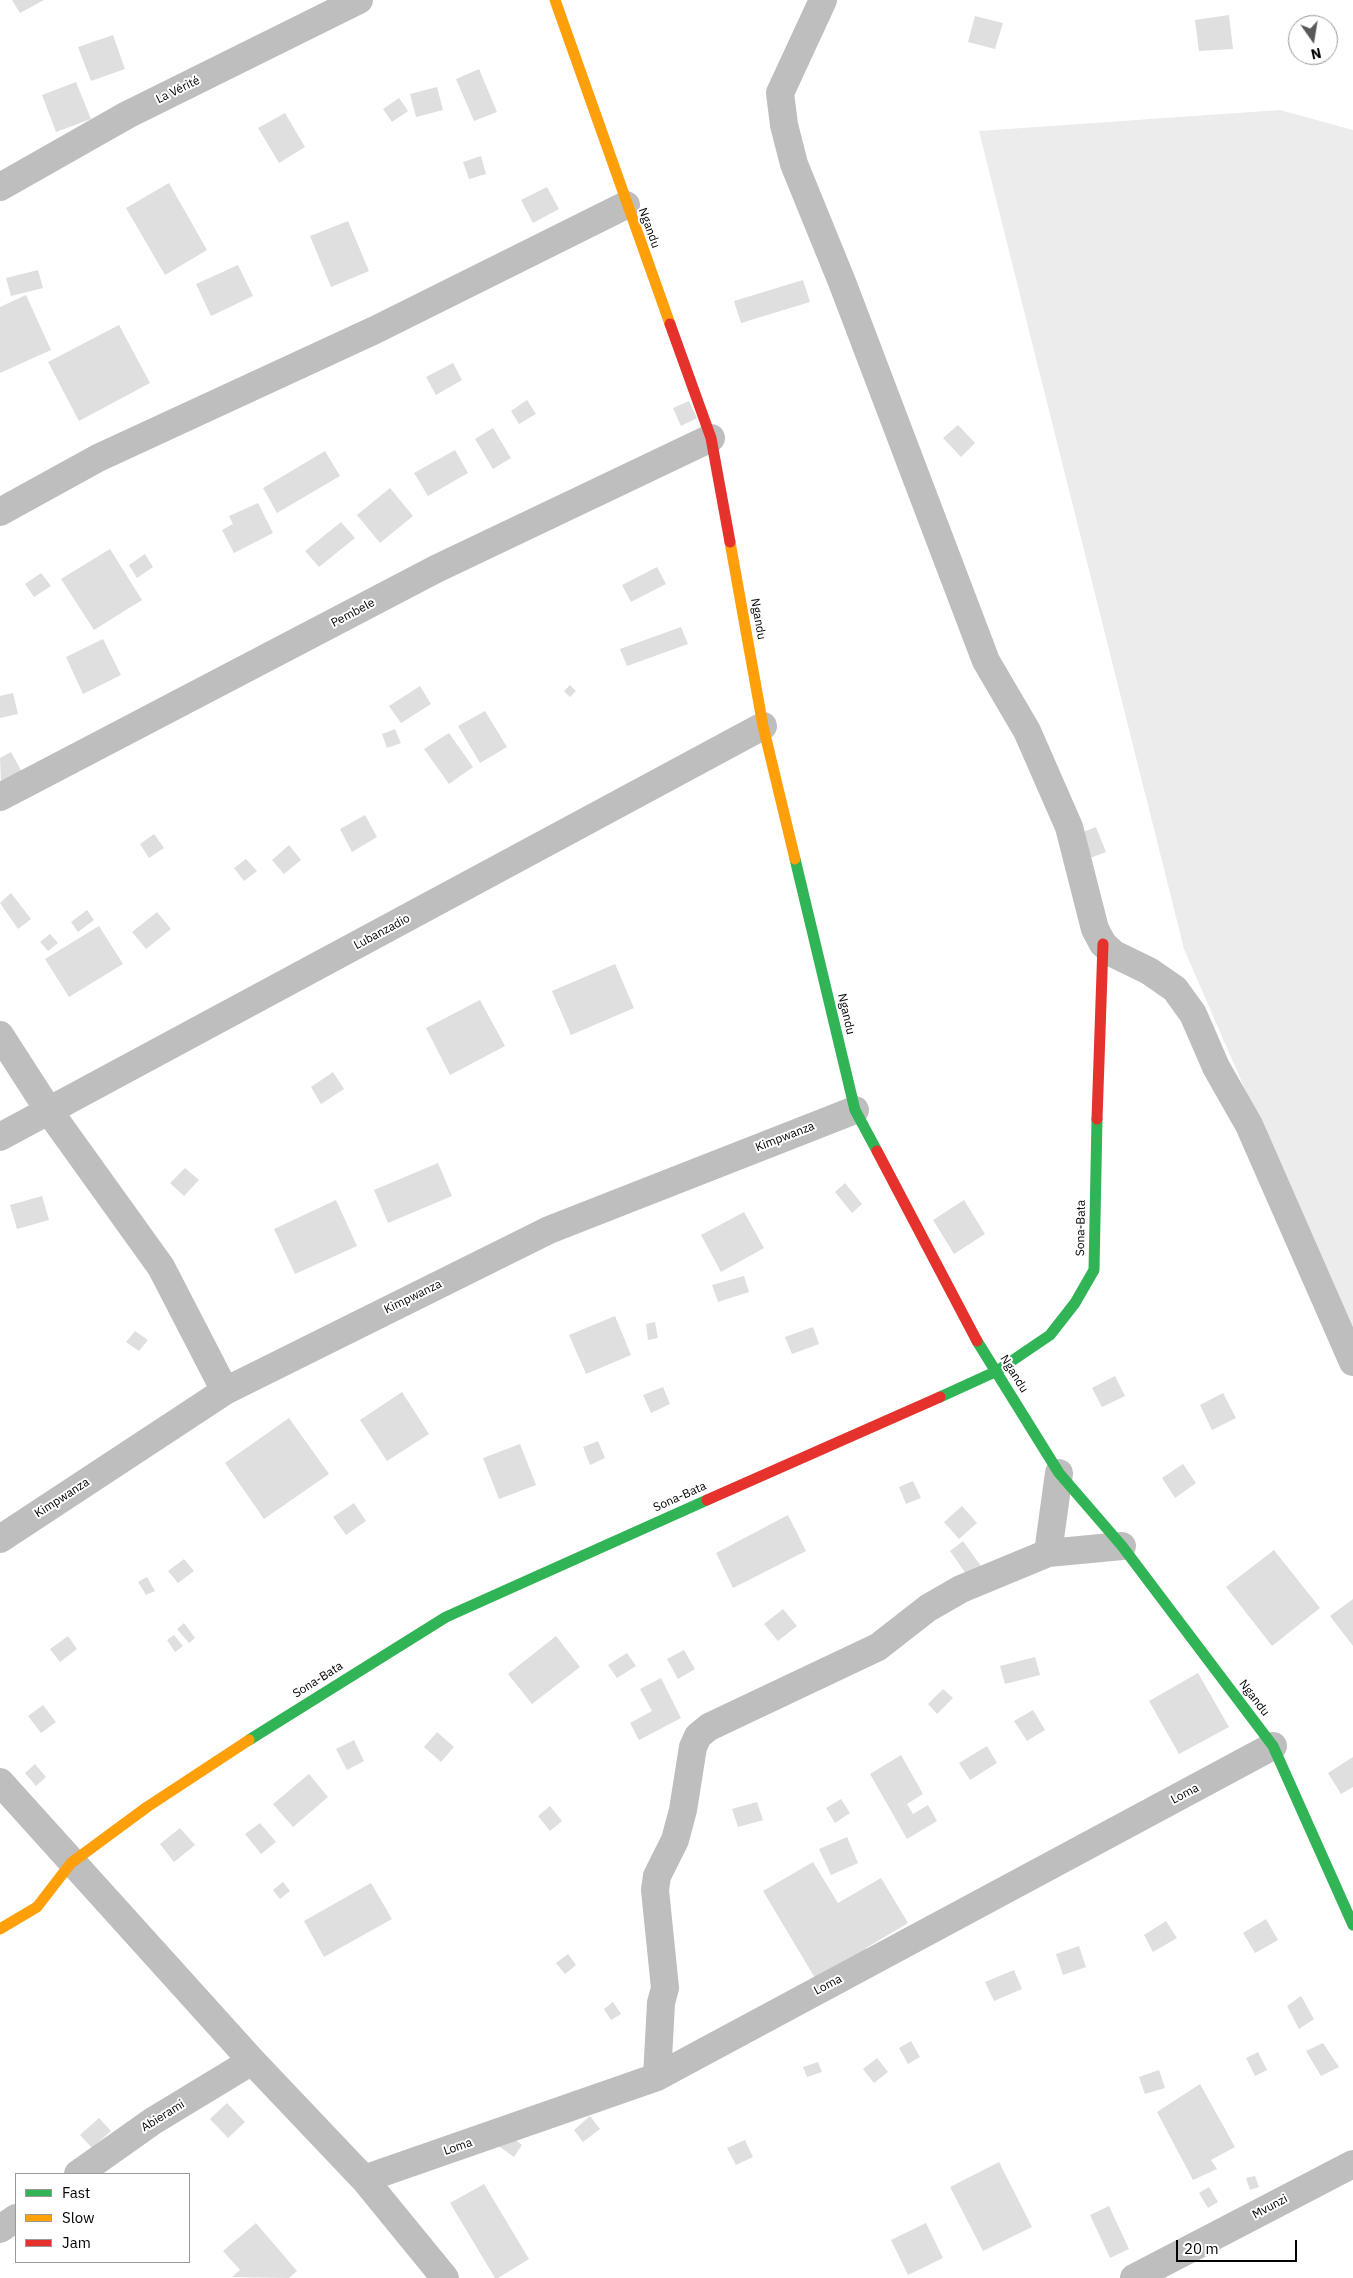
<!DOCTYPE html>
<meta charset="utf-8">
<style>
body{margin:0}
#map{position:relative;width:1353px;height:2278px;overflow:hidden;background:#fff;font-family:"IBM Plex Sans",sans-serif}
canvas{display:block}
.legend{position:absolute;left:15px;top:2173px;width:175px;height:90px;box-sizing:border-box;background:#fff;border:1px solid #999;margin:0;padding:6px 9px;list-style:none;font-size:15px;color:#000}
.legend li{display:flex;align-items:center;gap:10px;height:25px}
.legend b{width:25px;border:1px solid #999}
.north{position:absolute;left:1288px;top:15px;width:50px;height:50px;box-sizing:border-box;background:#fff;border:1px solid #999;border-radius:50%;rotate:167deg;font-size:14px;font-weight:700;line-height:20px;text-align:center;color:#000}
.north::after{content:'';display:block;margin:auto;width:18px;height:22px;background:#595959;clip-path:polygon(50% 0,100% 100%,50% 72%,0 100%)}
.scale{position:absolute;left:1176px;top:2240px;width:121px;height:22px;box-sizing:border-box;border:2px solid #000;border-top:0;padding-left:6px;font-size:15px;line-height:18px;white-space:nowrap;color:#000;-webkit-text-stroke:4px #fff;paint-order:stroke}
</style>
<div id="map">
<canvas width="1353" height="2278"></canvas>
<ul class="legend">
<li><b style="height:6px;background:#30b455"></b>Fast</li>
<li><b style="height:6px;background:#ff9f0a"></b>Slow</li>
<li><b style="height:6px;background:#e5322d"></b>Jam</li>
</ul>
<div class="north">N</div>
<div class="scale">20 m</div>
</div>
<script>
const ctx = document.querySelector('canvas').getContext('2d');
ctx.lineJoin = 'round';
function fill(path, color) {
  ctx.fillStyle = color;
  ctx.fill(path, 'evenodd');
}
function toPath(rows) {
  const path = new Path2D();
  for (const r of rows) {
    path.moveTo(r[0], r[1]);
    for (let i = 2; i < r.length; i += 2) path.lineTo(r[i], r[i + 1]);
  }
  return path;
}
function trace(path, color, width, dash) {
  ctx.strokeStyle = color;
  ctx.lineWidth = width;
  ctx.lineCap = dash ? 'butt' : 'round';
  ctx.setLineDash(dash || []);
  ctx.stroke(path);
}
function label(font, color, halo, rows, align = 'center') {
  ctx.font = font + ' "IBM Plex Sans",sans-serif';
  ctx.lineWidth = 4;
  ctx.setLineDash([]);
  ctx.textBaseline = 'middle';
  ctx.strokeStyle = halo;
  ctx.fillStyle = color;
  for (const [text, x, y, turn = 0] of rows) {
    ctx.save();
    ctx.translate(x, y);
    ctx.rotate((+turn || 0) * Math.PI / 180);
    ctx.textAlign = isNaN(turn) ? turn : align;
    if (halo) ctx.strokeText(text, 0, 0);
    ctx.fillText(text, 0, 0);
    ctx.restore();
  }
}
fill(toPath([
 [1280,110,1353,130,1353,1338,1184,949,979,131]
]), '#ececec');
fill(toPath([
 [12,0,44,0,20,13],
 [1229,15,1233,49,1199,51,1195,20],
 [975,16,1003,23,995,49,968,42],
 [113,35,125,69,91,81,78,47],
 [479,69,497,112,474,121,456,79],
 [76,82,91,119,56,132,42,95],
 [437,87,443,110,416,117,410,94],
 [399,98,408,111,392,122,383,109],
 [285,113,305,147,279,163,258,128],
 [481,156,486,174,469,179,463,162],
 [169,183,207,250,165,275,126,208],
 [547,187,559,209,533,223,521,200],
 [348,221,369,271,331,287,310,236],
 [238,265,253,296,211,316,196,284],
 [38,270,43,288,11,296,6,278],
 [803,280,810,302,741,323,734,301],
 [26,295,51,350,0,373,0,307],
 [119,325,150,383,79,421,48,362],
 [453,363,462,380,436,395,426,377],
 [527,400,536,414,519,424,511,411],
 [689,401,697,418,681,426,673,408],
 [958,425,975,443,961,457,943,438],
 [493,428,511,458,493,469,475,439],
 [455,450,468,473,428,496,414,473],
 [325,451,340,476,277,513,263,488],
 [390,488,413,516,380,543,357,515],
 [258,503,273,533,234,553,222,530,233,524,229,516],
 [341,522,355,538,319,567,305,551],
 [110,549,142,600,94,630,61,579],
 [145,554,153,567,137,578,129,565],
 [657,567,666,584,631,602,622,585],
 [41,573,51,586,34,597,25,584],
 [681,627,688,644,627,666,620,649],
 [103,639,121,675,83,694,66,657],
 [570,685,576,691,570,697,564,691],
 [420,686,431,704,401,723,389,706],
 [13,693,18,714,0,718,0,696],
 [485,711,507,747,480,763,458,726],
 [395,729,401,743,387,748,382,734],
 [449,733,473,767,449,784,424,749],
 [11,752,22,772,1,784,0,758],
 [365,815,377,837,352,852,340,829],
 [1096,827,1106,852,1085,860,1075,835],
 [154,834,164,848,149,858,140,844],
 [289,845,301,860,284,874,272,860],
 [246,859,257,871,244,881,234,868],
 [11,893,31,919,18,929,0,903],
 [87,910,94,920,78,932,71,922],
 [157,912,171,929,146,949,132,932],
 [99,926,123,964,69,997,45,959],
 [50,934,58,943,48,951,40,942],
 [615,964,634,1008,571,1035,552,991],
 [480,1000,505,1046,450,1075,426,1028],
 [333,1072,344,1089,321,1104,311,1087],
 [438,1163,452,1196,388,1223,374,1190],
 [185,1168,199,1180,184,1196,170,1183],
 [845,1183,862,1204,852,1213,835,1192],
 [42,1196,49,1220,17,1229,10,1205],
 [336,1200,357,1246,295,1274,274,1229],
 [964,1200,985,1234,954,1254,933,1220],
 [744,1212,764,1248,721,1272,701,1235],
 [744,1276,749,1292,718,1302,712,1285],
 [615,1316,631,1355,586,1374,569,1335],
 [655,1322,658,1338,648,1340,646,1324],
 [813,1327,819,1344,792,1354,785,1337],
 [135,1331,148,1340,139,1351,126,1342],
 [1115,1376,1125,1396,1102,1407,1092,1388],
 [663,1387,670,1404,651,1413,643,1395],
 [402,1392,429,1434,387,1461,360,1420],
 [1223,1393,1236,1418,1212,1430,1200,1405],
 [289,1418,329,1474,264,1519,225,1463],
 [598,1441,605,1458,590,1465,583,1447],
 [520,1444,536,1485,499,1499,483,1458],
 [1183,1464,1196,1483,1175,1498,1162,1478],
 [913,1481,921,1498,906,1504,899,1487],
 [354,1503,366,1521,346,1535,333,1517],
 [962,1506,977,1523,959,1539,944,1522],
 [788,1515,806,1551,733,1588,716,1553],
 [963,1541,983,1569,969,1578,950,1551],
 [1274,1550,1320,1608,1272,1646,1226,1587],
 [184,1559,194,1571,178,1583,168,1571],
 [147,1577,155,1591,146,1595,138,1582],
 [1353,1599,1353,1646,1330,1616],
 [783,1609,797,1626,778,1641,764,1624],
 [184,1623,195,1638,189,1643,177,1629],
 [174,1635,183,1646,175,1652,167,1640],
 [68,1636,77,1649,60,1662,50,1649],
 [556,1636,580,1667,532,1704,508,1674],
 [684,1650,695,1669,678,1679,667,1659],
 [627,1653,636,1666,617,1678,608,1665],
 [1035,1657,1040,1675,1005,1684,1000,1666],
 [1198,1673,1229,1727,1179,1754,1149,1701],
 [661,1678,681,1718,639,1740,630,1723,652,1711,640,1689],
 [943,1689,953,1698,937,1714,928,1704],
 [43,1705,56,1722,41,1733,28,1716],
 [1033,1710,1045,1730,1027,1741,1014,1721],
 [437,1732,454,1747,441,1762,424,1747],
 [354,1740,364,1761,347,1770,336,1749],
 [987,1746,997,1763,970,1780,959,1763],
 [901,1755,923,1794,907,1804,913,1814,928,1805,937,1821,907,1839,870,1774],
 [1353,1757,1353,1787,1341,1794,1328,1773],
 [35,1764,46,1777,36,1786,25,1773],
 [309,1774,328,1797,293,1827,273,1804],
 [841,1799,850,1813,835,1823,826,1808],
 [757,1802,763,1820,738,1827,732,1809],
 [550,1806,562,1821,550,1831,538,1816],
 [260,1823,276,1842,261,1854,245,1834],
 [180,1828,195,1845,174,1862,160,1844],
 [847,1837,858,1863,831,1875,819,1849],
 [813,1862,838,1903,881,1878,908,1923,866,1948,868,1953,818,1983,763,1891],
 [283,1882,290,1891,280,1899,273,1890],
 [371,1883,392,1919,324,1957,304,1921],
 [1266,1919,1278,1940,1255,1953,1243,1933],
 [1166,1921,1177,1938,1153,1952,1144,1935],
 [1079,1946,1086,1967,1063,1975,1056,1954],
 [568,1954,576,1965,565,1974,556,1963],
 [1014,1970,1022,1989,994,2001,985,1982],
 [1301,1996,1314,2019,1299,2029,1287,2006],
 [613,2002,621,2014,611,2020,604,2009],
 [911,2041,920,2057,908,2064,899,2048],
 [1323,2043,1339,2067,1321,2076,1306,2051],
 [1258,2052,1267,2070,1255,2076,1246,2058],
 [877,2058,888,2072,874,2083,863,2069],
 [818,2062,822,2072,807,2077,803,2067],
 [1159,2070,1165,2088,1145,2094,1139,2077],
 [1200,2084,1235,2147,1211,2160,1217,2169,1193,2180,1157,2112],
 [227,2103,245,2122,228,2138,210,2119],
 [590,2116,600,2129,583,2142,574,2130],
 [99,2118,111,2131,92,2148,80,2135],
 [509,2135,522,2145,514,2157,500,2147],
 [745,2140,753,2157,736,2165,727,2148],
 [999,2162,1032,2227,983,2251,950,2187],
 [1255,2176,1259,2187,1250,2190,1246,2178],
 [484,2184,529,2259,498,2278,495,2278,450,2203],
 [1209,2187,1218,2202,1208,2208,1199,2193],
 [1109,2206,1129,2249,1110,2258,1090,2215],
 [256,2223,297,2271,289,2278,232,2277,240,2270,223,2251],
 [926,2223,943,2258,908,2275,891,2240]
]), '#dfdfdf');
trace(toPath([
 [823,0,780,93,784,125,794,164,842,282,986,661,1027,731,1069,827,1095,929,1103,944,1114,954,1149,971,1175,989,1193,1014,1216,1067,1249,1125,1353,1362],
 [0,187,127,115,359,0],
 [0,512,98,458,375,330,626,205],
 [0,797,436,569,711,438],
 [0,1035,49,1111,161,1267,225,1391],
 [0,1137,763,726],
 [0,1539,225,1391,549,1230,855,1110],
 [1048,1553,1059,1473],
 [0,1782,252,2061,364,2179,445,2278],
 [657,2077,661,2003,665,1988,655,1890,657,1876,675,1840,683,1810,693,1747,698,1736,709,1727,878,1647,928,1608,961,1589,1048,1553,1122,1546],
 [78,2174,153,2121,252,2061],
 [364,2179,657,2077,1273,1746],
 [0,2229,16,2218],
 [1134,2278,1353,2164]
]), '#bebebe', 28);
trace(toPath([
 [795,859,855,1110,877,1151],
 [977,1341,1059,1473,1122,1546,1273,1746,1353,1925],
 [940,1397,997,1371,1050,1335,1075,1303,1094,1270,1097,1119],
 [249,1740,446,1617,707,1500]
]), '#30b455', 11);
trace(toPath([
 [555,0,670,324],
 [730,542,763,726,795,859],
 [0,1929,37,1907,71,1863,147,1807,249,1740]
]), '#ff9f0a', 11);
trace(toPath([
 [670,324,711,438,730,542],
 [1097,1119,1103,944],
 [877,1151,977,1341],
 [707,1500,940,1397]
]), '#e5322d', 11);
label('12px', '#000', '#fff', [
 ["La Vérité",178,90,-26],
 ["Ngandu",649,228,70],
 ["Pembele",353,613,-28],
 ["Ngandu",758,619,80],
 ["Lubanzadio",382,932,-28],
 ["Ngandu",846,1014,77],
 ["Kimpwanza",785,1137,-21],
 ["Sona-Bata",1081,1228,-89],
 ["Kimpwanza",413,1297,-26],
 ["Ngandu",1014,1374,58],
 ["Sona-Bata",680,1497,-24],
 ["Kimpwanza",62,1498,-33],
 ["Sona-Bata",318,1680,-32],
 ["Ngandu",1254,1698,53],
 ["Loma",1185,1794,-28],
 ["Loma",828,1985,-28],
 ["Abierami",163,2116,-32],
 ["Loma",458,2147,-19],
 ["Mvunzi",1270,2207,-28]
]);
</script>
